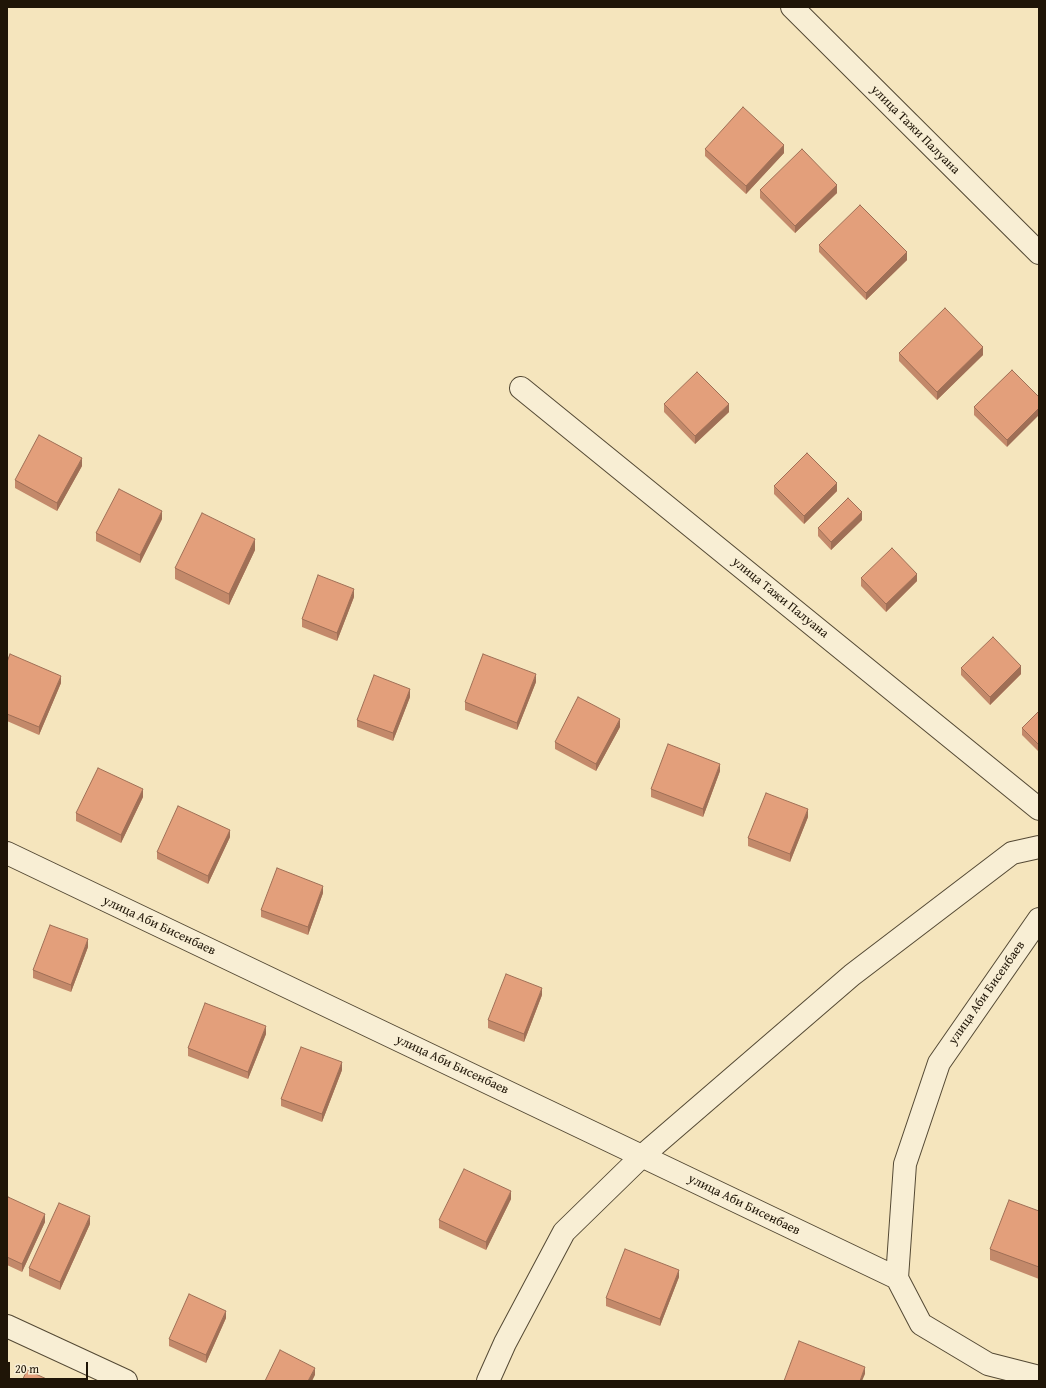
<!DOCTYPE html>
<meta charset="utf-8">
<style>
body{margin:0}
#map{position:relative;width:1046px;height:1388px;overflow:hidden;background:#f5e5bd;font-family:"Gentium Book Plus",serif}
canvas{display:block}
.frame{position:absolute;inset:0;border:8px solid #1f1507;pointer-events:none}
.scale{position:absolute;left:8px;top:1362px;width:80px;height:18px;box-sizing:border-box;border:2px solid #1f1507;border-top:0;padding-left:5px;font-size:12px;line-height:14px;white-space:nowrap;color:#1f1507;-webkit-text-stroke:3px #f8eed4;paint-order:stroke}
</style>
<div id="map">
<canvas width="1046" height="1388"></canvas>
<div class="frame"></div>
<div class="scale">20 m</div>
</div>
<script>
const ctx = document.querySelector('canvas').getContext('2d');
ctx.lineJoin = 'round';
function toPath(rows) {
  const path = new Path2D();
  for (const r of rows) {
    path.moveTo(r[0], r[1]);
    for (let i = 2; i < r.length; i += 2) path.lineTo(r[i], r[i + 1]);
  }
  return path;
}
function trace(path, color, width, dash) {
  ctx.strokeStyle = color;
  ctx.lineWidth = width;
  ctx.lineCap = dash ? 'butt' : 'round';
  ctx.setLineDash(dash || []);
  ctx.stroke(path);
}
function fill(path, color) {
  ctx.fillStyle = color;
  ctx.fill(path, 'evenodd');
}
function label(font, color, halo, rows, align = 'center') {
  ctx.font = font + ' "Gentium Book Plus",serif';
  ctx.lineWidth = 4;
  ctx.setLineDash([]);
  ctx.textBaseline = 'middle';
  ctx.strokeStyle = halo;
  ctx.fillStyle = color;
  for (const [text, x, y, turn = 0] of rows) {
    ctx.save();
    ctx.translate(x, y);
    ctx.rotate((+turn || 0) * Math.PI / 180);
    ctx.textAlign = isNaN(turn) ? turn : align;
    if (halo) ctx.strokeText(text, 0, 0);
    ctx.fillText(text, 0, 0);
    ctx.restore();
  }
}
const minor = toPath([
 [792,7,1039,253],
 [521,388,1039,809],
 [7,853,897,1278],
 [1039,919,939,1063,905,1164,897,1278,921,1324,988,1364,1039,1377],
 [7,1326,126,1381],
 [488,1381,505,1343,564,1232,642,1156,852,975,1012,853,1039,847]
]);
trace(minor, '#544934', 24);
trace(minor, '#f8eed4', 22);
fill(toPath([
 [705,149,784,153,746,194,705,156],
 [760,190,837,193,795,233,760,198],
 [819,245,907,260,866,300,819,252],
 [899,353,983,355,937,400,899,361],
 [1012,370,1007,447,974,415,974,407],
 [664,404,729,412,695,444,664,412],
 [82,466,57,511,15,488,15,480],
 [774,486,837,491,804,524,774,494],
 [162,519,140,563,96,541,96,533],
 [862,520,831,550,818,536,818,528],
 [255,550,229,605,175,579,175,568],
 [861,578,917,581,886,612,861,586],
 [354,597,337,641,302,627,302,619],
 [7,662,61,683,39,735,7,721],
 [961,668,1021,674,990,705,961,675],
 [536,682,517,730,465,710,465,702],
 [410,697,393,741,357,727,357,720],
 [1039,711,1039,752,1022,735,1022,728],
 [620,727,596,771,555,749,555,742],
 [720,771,703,817,651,797,651,789],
 [143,797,121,843,76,821,76,813],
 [808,817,790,862,748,846,748,838],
 [230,837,208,884,157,859,157,852],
 [323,893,308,935,261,917,261,910],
 [88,947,71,992,33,978,33,970],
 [542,995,524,1042,488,1028,488,1020],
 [266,1034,248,1079,188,1056,188,1048],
 [342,1070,322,1122,281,1106,281,1099],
 [511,1199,486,1250,439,1228,439,1220],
 [7,1200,45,1222,22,1272,7,1265],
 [1039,1211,1039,1279,990,1260,990,1249],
 [90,1224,60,1290,29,1276,29,1268],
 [679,1277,660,1326,606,1306,606,1298],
 [226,1318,206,1363,169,1346,169,1339]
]), '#c3896a');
fill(toPath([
 [784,145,784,153,746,194,746,186],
 [837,185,837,193,795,233,795,226],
 [907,252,907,260,866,300,866,293],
 [983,347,983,355,937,400,937,392],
 [729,404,729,412,695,444,695,436],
 [1039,408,1039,415,1007,447,1007,440],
 [82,458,82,466,57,511,57,503],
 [837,483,837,491,804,524,804,516],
 [162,511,162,519,140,563,140,555],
 [862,512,862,520,831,550,831,542],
 [255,539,255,550,229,605,229,594],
 [917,574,917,581,886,612,886,604],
 [354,589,354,597,337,641,337,633],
 [1021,666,1021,674,990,705,990,697],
 [536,674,536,682,517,730,517,723],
 [61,676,61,683,39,735,39,727],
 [410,689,410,697,393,741,393,733],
 [620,719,620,727,596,771,596,764],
 [720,764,720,771,703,817,703,809],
 [143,789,143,797,121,843,121,835],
 [808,809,808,817,790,862,790,854],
 [230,830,230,837,208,884,208,876],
 [323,886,323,893,308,935,308,927],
 [88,939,88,947,71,992,71,985],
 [542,988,542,995,524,1042,524,1034],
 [266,1026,266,1034,248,1079,248,1072],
 [342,1062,342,1070,322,1122,322,1114],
 [511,1191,511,1199,486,1250,486,1242],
 [45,1214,45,1222,22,1272,22,1264],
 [90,1216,90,1224,60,1290,60,1282],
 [679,1270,679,1277,660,1326,660,1319],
 [226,1311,226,1318,206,1363,206,1355],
 [865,1367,865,1374,862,1381,860,1381],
 [315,1368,315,1375,312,1381,308,1381]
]), '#9f6f56');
const building = toPath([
 [743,107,784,145,746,186,705,149,743,107],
 [802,149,837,185,795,226,760,190,802,149],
 [860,205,907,252,866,293,819,245,860,205],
 [945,308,983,347,937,392,899,353,945,308],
 [1012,370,1039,397,1039,408,1007,440,974,407,1012,370],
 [697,372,729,404,695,436,664,404,697,372],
 [39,435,82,458,57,503,15,480,39,435],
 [807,453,837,483,804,516,774,486,807,453],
 [119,489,162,511,140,555,96,533,119,489],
 [848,498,862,512,831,542,818,528,848,498],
 [202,513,255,539,229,594,175,568,202,513],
 [892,548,917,574,886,604,861,578,892,548],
 [318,575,354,589,337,633,302,619,318,575],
 [993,637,1021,666,990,697,961,668,993,637],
 [10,654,61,676,39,727,7,714,7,662,10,654],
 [483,654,536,674,517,723,465,702,483,654],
 [374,675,410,689,393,733,357,720,374,675],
 [578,697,620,719,596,764,555,742,578,697],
 [1039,711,1039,745,1022,728,1039,711],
 [668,744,720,764,703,809,651,789,668,744],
 [98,768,143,789,121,835,76,813,98,768],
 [766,793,808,809,790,854,748,838,766,793],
 [178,806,230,830,208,876,157,852,178,806],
 [277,868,323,886,308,927,261,910,277,868],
 [50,925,88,939,71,985,33,970,50,925],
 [506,974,542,988,524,1034,488,1020,506,974],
 [205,1003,266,1026,248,1072,188,1048,205,1003],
 [301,1047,342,1062,322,1114,281,1099,301,1047],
 [464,1169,511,1191,486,1242,439,1220,464,1169],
 [8,1197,45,1214,22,1264,7,1257,7,1200,8,1197],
 [1009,1200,1039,1211,1039,1267,990,1249,1009,1200],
 [59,1203,90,1216,60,1282,29,1268,59,1203],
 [625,1249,679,1270,660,1319,606,1298,625,1249],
 [189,1294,226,1311,206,1355,169,1339,189,1294],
 [799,1341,865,1367,860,1381,784,1381,799,1341],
 [280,1350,315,1368,308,1381,265,1381,280,1350],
 [27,1370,51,1381,22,1381,27,1370]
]);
fill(building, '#e39f7b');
trace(building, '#9f6f56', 1);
label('13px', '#1f1507', '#f8eed4', [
 ["улица Тажи Палуана",915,130,45],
 ["улица Тажи Палуана",780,598,39],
 ["улица Аби Бисенбаев",159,926,25],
 ["улица Аби Бисенбаев",987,993,-55],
 ["улица Аби Бисенбаев",452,1065,25],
 ["улица Аби Бисенбаев",744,1205,26]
]);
</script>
